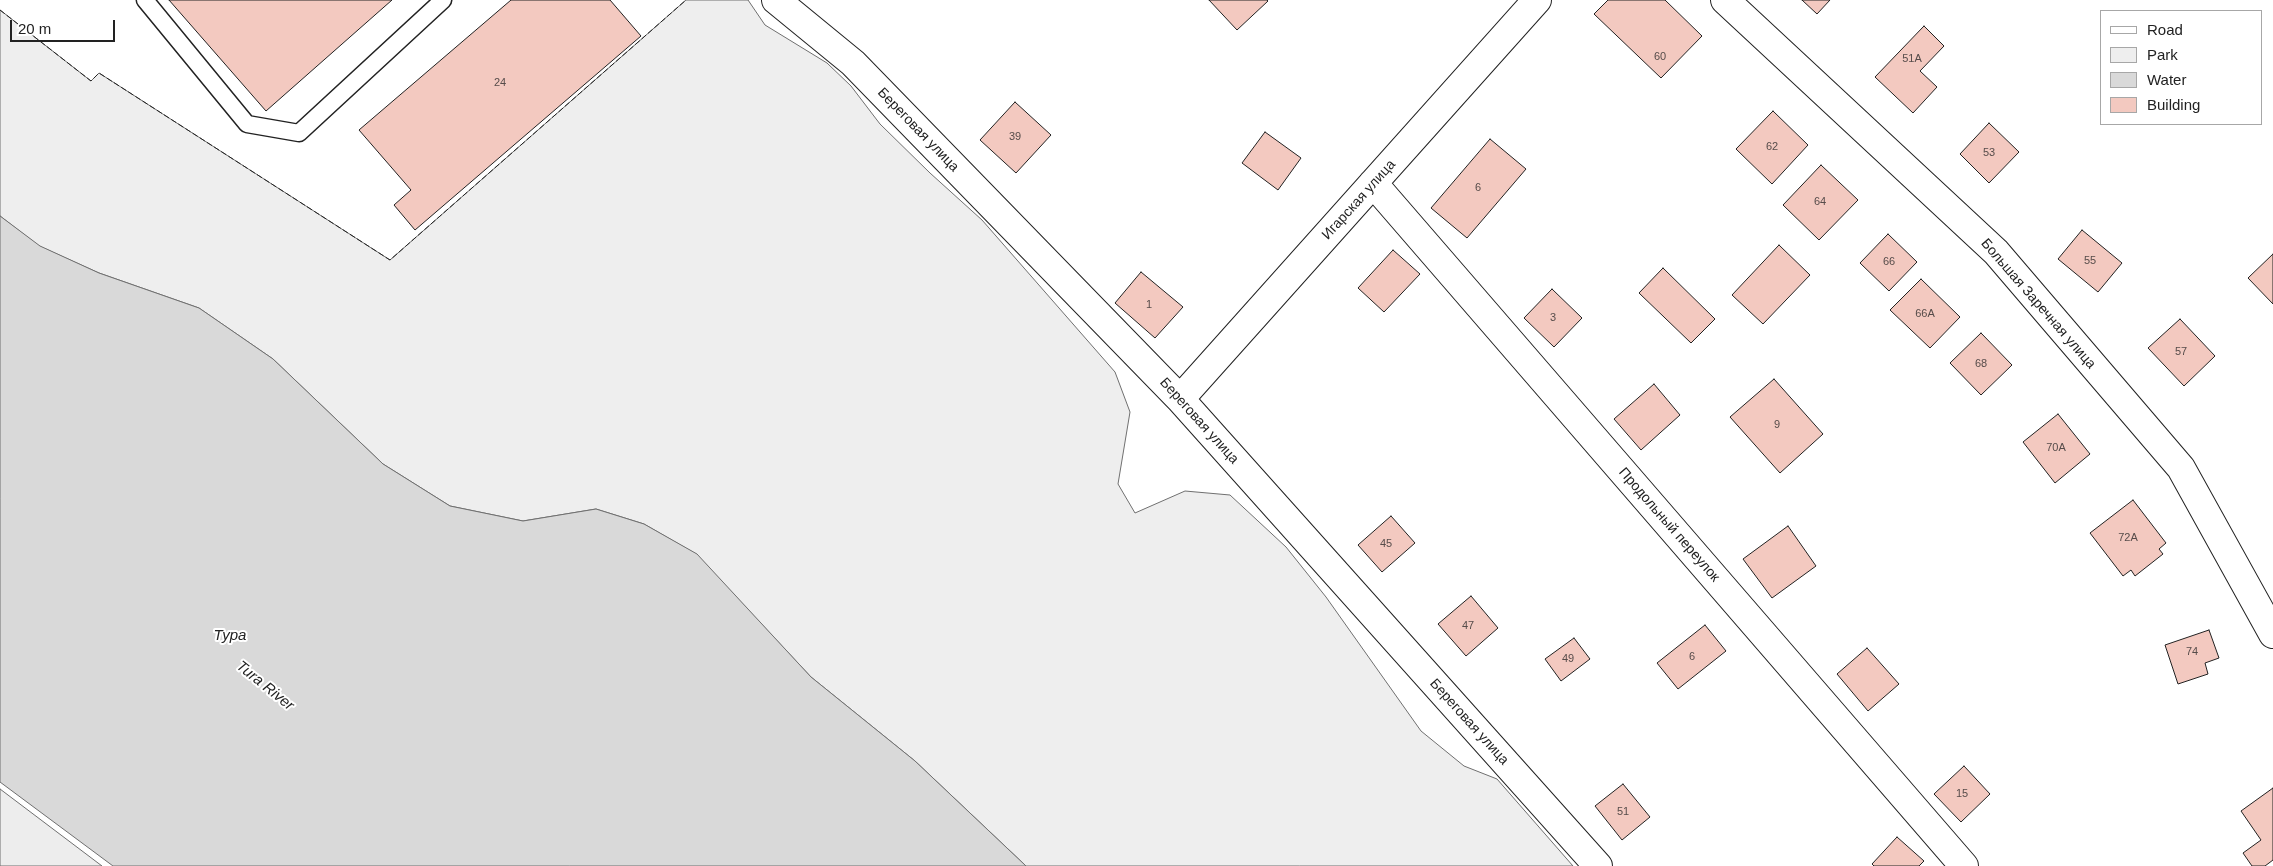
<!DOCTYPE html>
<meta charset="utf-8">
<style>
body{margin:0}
#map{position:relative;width:2273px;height:866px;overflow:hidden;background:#fff;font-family:Arial,sans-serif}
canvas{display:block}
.legend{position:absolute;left:2100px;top:10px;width:162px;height:115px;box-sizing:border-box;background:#fff;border:1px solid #a7a7a7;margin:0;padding:6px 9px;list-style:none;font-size:15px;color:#222}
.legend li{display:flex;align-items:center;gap:10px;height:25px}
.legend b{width:25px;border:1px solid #a7a7a7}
.scale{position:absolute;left:10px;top:20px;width:105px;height:22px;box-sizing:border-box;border:2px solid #222;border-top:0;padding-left:6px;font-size:15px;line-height:18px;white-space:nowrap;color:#222;-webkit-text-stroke:4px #fff;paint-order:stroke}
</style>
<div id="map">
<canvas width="2273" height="866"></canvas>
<ul class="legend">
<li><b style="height:6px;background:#fff"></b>Road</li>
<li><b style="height:14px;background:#eee"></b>Park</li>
<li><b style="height:14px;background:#d9d9d9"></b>Water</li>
<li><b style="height:14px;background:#f3c9c0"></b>Building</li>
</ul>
<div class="scale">20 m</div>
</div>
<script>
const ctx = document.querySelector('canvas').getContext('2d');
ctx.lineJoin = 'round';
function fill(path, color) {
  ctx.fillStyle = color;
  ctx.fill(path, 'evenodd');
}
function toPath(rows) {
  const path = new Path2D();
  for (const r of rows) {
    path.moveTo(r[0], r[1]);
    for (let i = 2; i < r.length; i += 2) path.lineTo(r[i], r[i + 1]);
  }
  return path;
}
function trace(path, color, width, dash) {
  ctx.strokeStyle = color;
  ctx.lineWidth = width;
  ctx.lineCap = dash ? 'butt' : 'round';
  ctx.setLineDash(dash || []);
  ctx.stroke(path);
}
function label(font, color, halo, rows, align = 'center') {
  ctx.font = font + ' Arial,sans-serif';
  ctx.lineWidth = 4;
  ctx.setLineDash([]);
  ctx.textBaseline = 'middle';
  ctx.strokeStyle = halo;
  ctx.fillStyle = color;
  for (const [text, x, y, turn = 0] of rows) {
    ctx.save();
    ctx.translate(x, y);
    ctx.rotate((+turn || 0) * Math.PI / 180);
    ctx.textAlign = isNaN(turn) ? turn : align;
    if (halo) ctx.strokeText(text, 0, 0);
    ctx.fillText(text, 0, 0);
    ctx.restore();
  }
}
const green = toPath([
 [686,0,748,0,765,25,827,63,851,86,880,124,930,173,982,220,1115,372,1130,412,1118,484,1135,513,1185,491,1230,495,1286,547,1326,597,1421,731,1464,766,1497,779,1573,866,1026,866,915,761,811,677,696,554,644,524,596,509,523,521,450,506,383,464,273,359,199,308,99,273,39,246,0,216,0,10,91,81,99,73,390,260,686,0]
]);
fill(green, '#eee');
trace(green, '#6f6f6f', 1);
const parking = toPath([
 [0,789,102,866,0,866,0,789]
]);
fill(parking, '#ededed');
trace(parking, '#6f6f6f', 1);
const water = toPath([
 [0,216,40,246,99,273,199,308,273,359,383,464,450,506,523,521,596,509,644,524,697,554,811,677,915,761,1026,866,113,866,0,782,0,216]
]);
fill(water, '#d9d9d9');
trace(water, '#6f6f6f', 1);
const building = toPath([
 [169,0,392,0,266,111,169,0],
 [511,0,610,0,641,36,415,230,394,205,411,190,359,130,511,0],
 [1209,0,1267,0,1268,1,1237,30,1209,0],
 [1608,0,1665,0,1702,36,1661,78,1594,14,1608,0],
 [1802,0,1830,0,1817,14,1802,0],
 [1924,26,1944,46,1920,71,1937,87,1913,113,1875,77,1924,26],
 [1015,102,1051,135,1016,173,980,140,1015,102],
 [1773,111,1808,145,1772,184,1736,149,1773,111],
 [1989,123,2019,152,1989,183,1960,154,1989,123],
 [1265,132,1301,158,1278,190,1242,163,1265,132],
 [1490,139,1526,169,1467,238,1431,208,1490,139],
 [1821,165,1858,200,1819,240,1783,205,1821,165],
 [2082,230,2122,263,2098,292,2058,259,2082,230],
 [1888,234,1917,262,1889,291,1860,263,1888,234],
 [1779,245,1810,275,1763,324,1732,295,1779,245],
 [1393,250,1420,274,1384,312,1358,288,1393,250],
 [2273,254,2273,304,2248,278,2273,254],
 [1663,268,1715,319,1691,343,1639,293,1663,268],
 [1141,272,1183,307,1155,338,1115,303,1141,272],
 [1921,279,1960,317,1930,348,1890,310,1921,279],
 [1552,289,1582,318,1554,347,1524,318,1552,289],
 [2180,319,2215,356,2184,386,2148,348,2180,319],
 [1981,333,2012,365,1981,395,1950,363,1981,333],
 [1774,379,1823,434,1780,473,1730,417,1774,379],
 [1654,384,1680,415,1641,450,1614,419,1654,384],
 [2058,414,2090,454,2055,483,2023,442,2058,414],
 [2133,500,2166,543,2159,549,2163,554,2135,576,2131,570,2123,576,2090,533,2133,500],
 [1391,516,1415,543,1382,572,1358,545,1391,516],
 [1788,526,1816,566,1772,598,1743,559,1788,526],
 [1471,596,1498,628,1466,656,1438,624,1471,596],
 [1705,625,1726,651,1678,689,1657,663,1705,625],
 [2209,630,2219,658,2205,663,2208,674,2178,684,2165,645,2209,630],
 [1574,638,1590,659,1561,681,1545,659,1574,638],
 [1867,648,1899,684,1868,711,1837,674,1867,648],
 [1964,766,1990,794,1961,822,1934,794,1964,766],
 [1623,784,1650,817,1622,840,1595,806,1623,784],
 [2273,788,2273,860,2265,866,2252,866,2243,853,2261,840,2241,811,2273,788],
 [1897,837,1924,861,1919,866,1874,866,1872,864,1897,837]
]);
fill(building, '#f3c9c0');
trace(building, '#222', 1);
const lane = toPath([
 [145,0,247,124,299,133,443,0]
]);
const street = toPath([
 [776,0,853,63,1180,399,1598,866],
 [1725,0,1996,252,2181,468,2273,634],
 [1373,183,1964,866],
 [1180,399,1537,0]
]);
trace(lane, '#222', 19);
trace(street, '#222', 30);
trace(lane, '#fff', 16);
trace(street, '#fff', 28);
trace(toPath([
 [0,10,91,81,99,73,390,260,686,0]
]), '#222', 1, [6, 2.5]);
label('11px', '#564c4a', null, [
 ["60",1660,57],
 ["51А",1912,59],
 ["24",500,83],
 ["39",1015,137],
 ["62",1772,147],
 ["53",1989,153],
 ["6",1478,188],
 ["64",1820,202],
 ["55",2090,261],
 ["66",1889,262],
 ["1",1149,305],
 ["66А",1925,314],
 ["3",1553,318],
 ["57",2181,352],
 ["68",1981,364],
 ["9",1777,425],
 ["70А",2056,448],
 ["72А",2128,538],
 ["45",1386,544],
 ["47",1468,626],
 ["74",2192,652],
 ["6",1692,657],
 ["49",1568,659],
 ["15",1962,794],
 ["51",1623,812]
]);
label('14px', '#222', '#fff', [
 ["Береговая улица",918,130,46],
 ["Игарская улица",1359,200,-48],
 ["Большая Заречная улица",2038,304,49],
 ["Береговая улица",1199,421,48],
 ["Продольный переулок",1669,525,49],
 ["Береговая улица",1469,722,48]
]);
label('italic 15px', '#222', '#fff', [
 ["Тура",230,636],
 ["Tura River",265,686,39]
]);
</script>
